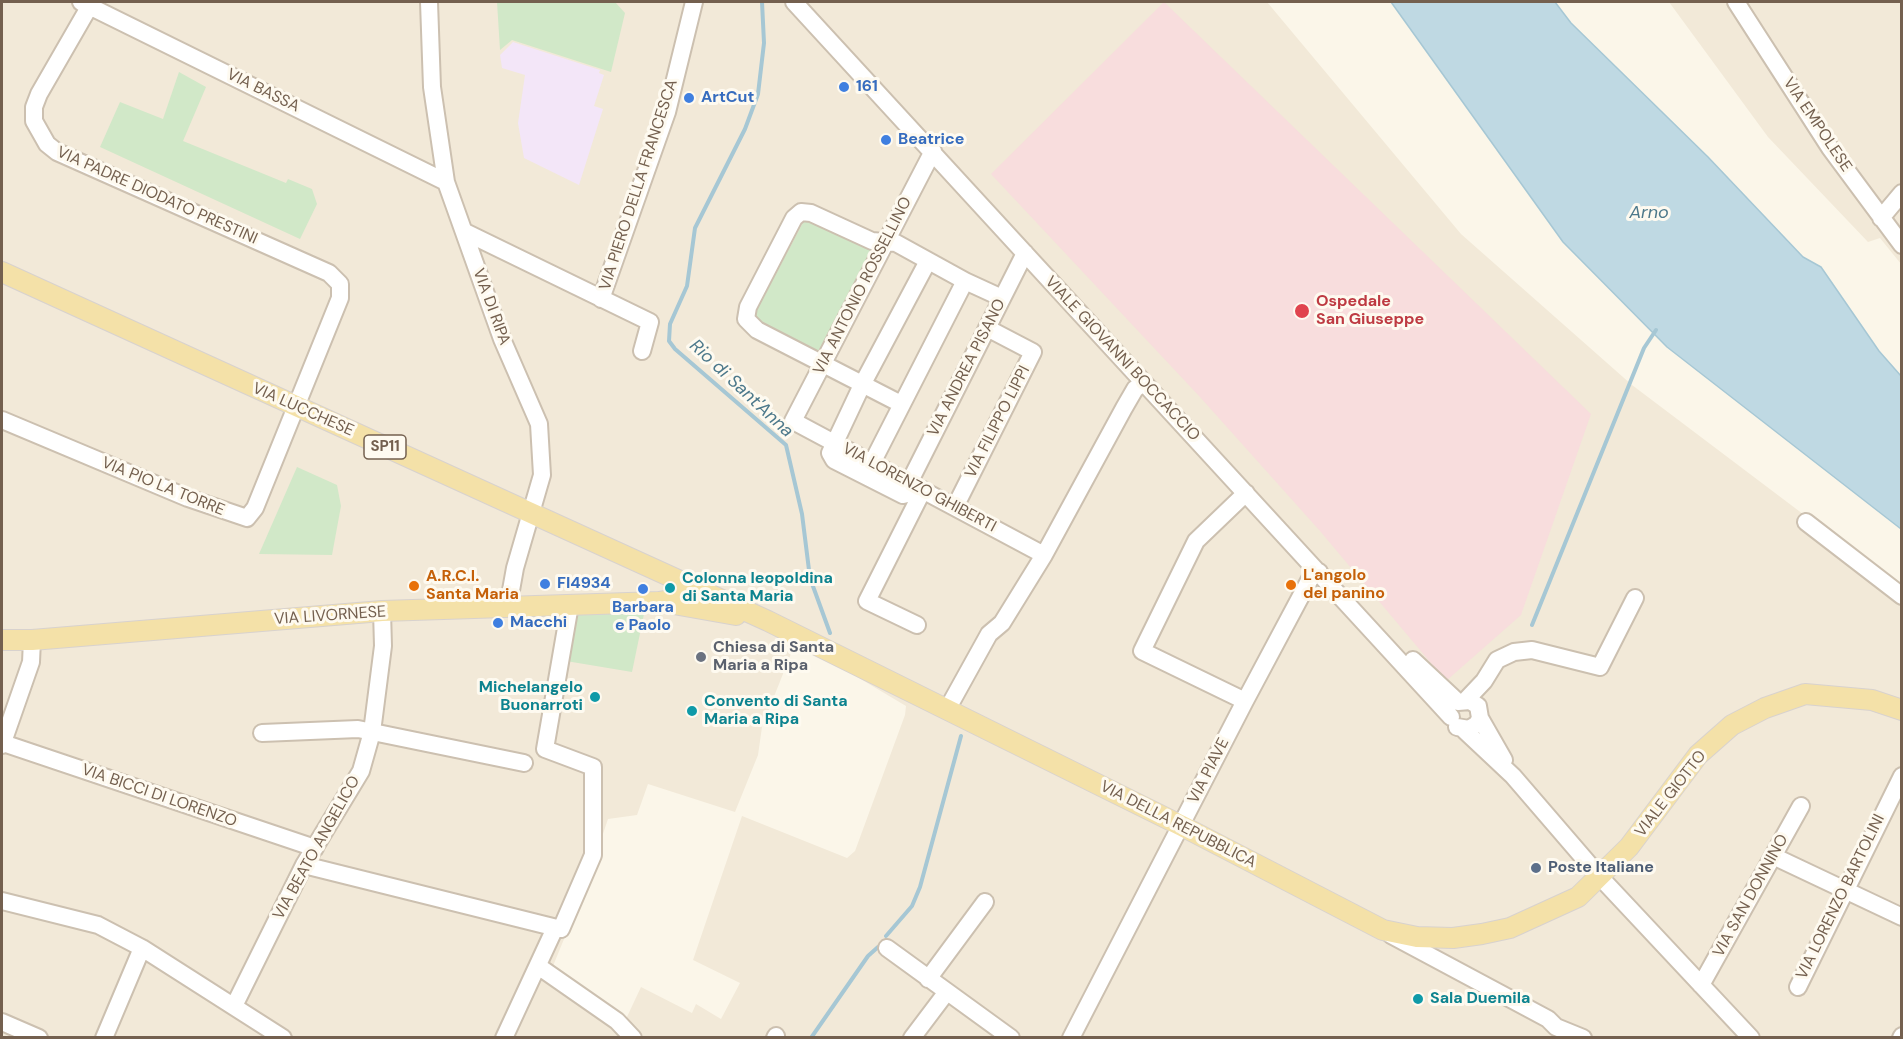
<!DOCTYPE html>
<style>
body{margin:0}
#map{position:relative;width:1903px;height:1039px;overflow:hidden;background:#fbf6e9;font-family:"DM Sans",sans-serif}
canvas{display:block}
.frame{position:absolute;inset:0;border:3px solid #74604f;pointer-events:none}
</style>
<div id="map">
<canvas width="1903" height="1039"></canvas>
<div class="frame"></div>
</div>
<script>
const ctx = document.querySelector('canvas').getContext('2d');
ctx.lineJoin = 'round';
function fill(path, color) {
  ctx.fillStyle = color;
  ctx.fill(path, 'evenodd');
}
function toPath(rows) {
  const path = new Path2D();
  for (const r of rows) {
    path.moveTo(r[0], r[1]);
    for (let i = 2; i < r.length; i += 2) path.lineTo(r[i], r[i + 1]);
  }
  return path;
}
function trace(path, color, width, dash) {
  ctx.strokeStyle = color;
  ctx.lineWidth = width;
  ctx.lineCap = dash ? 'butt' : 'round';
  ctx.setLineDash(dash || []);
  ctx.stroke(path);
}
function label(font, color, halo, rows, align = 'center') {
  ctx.font = font + ' "DM Sans",sans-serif';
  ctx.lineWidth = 6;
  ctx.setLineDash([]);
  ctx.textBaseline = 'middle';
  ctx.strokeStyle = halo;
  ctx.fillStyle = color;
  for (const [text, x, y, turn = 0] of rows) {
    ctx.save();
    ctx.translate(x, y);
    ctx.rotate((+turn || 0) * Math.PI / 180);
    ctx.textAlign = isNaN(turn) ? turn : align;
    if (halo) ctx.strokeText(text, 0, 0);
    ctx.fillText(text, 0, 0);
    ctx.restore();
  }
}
fill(toPath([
 [2,2,1267,2,1461,234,1632,385,1901,588,1901,1037,2,1038],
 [794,646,837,665,906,706,905,715,855,851,847,858,742,816,693,960,740,983,721,1019,696,1004,692,1013,641,987,626,1019,553,966,584,890,608,819,637,815,648,784,735,812,758,755,762,727],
 [1669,2,1901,2,1901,264,1880,238,1868,242,1768,137]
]), '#f2e9d8');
fill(toPath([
 [513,42,600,70,599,73,604,75,594,106,603,109,579,185,524,158,518,123,525,75,502,68,500,55]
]), '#f3e6f8');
fill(toPath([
 [1164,2,1591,414,1521,615,1446,681,1320,531,1200,397,991,174]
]), '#f8dddd');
fill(toPath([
 [497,2,615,2,625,13,611,72,512,40,500,50],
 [179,72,206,87,183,141,286,183,288,179,312,189,317,204,300,239,100,147,120,102,163,119],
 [807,215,877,248,819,357,752,319],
 [297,467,337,485,341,506,332,555,259,554],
 [572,614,644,614,632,672,566,661]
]), '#d1e8c8');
const water = toPath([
 [1391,2,1555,2,1571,23,1708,157,1803,257,1821,267,1879,351,1901,376,1901,529,1667,347,1563,242,1391,2]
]);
fill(water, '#bfd9e3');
trace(water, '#a6c7d4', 1.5);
trace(toPath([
 [762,2,764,43,758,94,745,129,695,228,687,286,670,324,669,341,675,349,786,445,802,514,810,578,830,633],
 [1532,625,1644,348,1656,330],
 [886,936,912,906,920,887,961,736],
 [811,1038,868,956,878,947]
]), '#a6c7d4', 4);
const minor = toPath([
 [81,2,446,182],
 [429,2,432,87,446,182,502,339,539,424,542,475,515,568,508,607],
 [794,2,1451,717],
 [1736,2,1830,148,1902,245],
 [933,151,793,421,1044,555],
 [1881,218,1902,193],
 [465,232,650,322,642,351],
 [601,299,667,112,694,2],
 [901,404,757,330,746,319,748,307,794,218,801,212,811,213,872,241,896,243,965,281,1002,298],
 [2,420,188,498,247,518,255,508,340,298,340,284,329,273,57,152,47,144,34,121,34,107,39,94,92,2],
 [872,463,965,281],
 [909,483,1025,253],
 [923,490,903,495,834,460,830,453,862,385,928,261],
 [955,507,1033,352,987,328],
 [1806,522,1902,596],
 [917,625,867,601,923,490],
 [1413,660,1458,702],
 [1466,700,1484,681,1497,660,1514,652,1532,650,1600,667,1635,598],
 [1245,701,1142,651,1196,541,1246,493],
 [1458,702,1470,701,1478,706,1480,718,1504,760],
 [948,708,989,634,1002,623,1044,555,1124,408,1135,389,1143,383],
 [1457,727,1469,729,1477,724,1480,718],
 [1464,730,1513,776,1600,877,1751,1038],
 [262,733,358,729,524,763],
 [3,743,315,848],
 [2,745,31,662,32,640],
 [1773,856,1902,917],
 [304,865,561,929,593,855,593,767,545,749,570,605],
 [2,901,98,925,142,948,283,1038],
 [1391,935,1548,1019,1556,1027,1583,1038],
 [887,948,1011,1038],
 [538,966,617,1021,633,1038],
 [928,979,985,902],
 [1701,985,1801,806],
 [1798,987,1902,776],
 [234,1006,304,865,361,771,372,732,383,646,382,611],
 [2,1022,39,1038],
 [104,1038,142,948],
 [504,1038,555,928],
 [775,1038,776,1036],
 [912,1038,946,993],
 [1071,1038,1245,701,1310,579,1319,572],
 [1901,1038,1902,1036]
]);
const major = toPath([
 [2,272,768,621,1182,826,1383,930,1417,937,1453,938,1482,934,1510,928,1578,897,1629,847,1698,755,1732,725,1765,708,1805,694,1872,700,1902,710],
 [668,603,736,615],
 [2,640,32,640,382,611,659,602,682,598,684,590,672,578]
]);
trace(minor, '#ccc0b0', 20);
trace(major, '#d8d2ce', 22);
trace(minor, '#fff', 16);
trace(major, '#f4e1a8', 20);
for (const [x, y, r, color] of [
 [844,87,6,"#3f7fe0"],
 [689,98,6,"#3f7fe0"],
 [886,140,6,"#3f7fe0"],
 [1302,311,8,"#e0444e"],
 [545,584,6,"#3f7fe0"],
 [1291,585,6,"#e8710a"],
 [414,586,6,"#e8710a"],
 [670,588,6,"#0f9aa8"],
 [643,589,6,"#3f7fe0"],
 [498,623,6,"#3f7fe0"],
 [701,657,6,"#6b7280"],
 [595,697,6,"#0f9aa8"],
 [692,711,6,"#0f9aa8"],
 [1536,868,6,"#5c6f8a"],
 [1418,999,6,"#0f9aa8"]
]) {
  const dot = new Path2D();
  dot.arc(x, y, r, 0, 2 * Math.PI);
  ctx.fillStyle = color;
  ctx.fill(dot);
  trace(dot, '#fefaf0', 2);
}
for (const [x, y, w] of [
 [385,447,42]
]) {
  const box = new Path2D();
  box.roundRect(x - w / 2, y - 12, w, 24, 4.5);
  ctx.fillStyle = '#fefaf0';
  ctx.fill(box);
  trace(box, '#74604f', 1.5);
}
label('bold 15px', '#74604f', null, [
 ["SP11",385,447]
]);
label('bold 16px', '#366cbe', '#fefaf0', [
 ["161",856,87],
 ["ArtCut",701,98],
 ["Beatrice",898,140],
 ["FI4934",557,584],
 ["Barbara",643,608,"center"],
 ["e Paolo",643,626,"center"],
 ["Macchi",510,623]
], 'left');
label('16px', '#74604f', '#fefaf0', [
 ["VIA BASSA",263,91,26],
 ["VIA EMPOLESE",1817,125,56],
 ["VIA PIERO DELLA FRANCESCA",639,185,-72],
 ["VIA PADRE DIODATO PRESTINI",157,196,24],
 ["VIA ANTONIO ROSSELLINO",863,286,-63],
 ["VIA DI RIPA",491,307,70],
 ["VIALE GIOVANNI BOCCACCIO",1122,359,47],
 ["VIA ANDREA PISANO",967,368,-63],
 ["VIA LUCCHESE",303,410,24],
 ["VIA FILIPPO LIPPI",998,422,-63],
 ["VIA PIO LA TORRE",163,487,22],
 ["VIA LORENZO GHIBERTI",919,488,28],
 ["VIA LIVORNESE",330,616,-4],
 ["VIA PIAVE",1209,771,-63],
 ["VIALE GIOTTO",1671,794,-52],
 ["VIA BICCI DI LORENZO",159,796,19],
 ["VIA DELLA REPUBBLICA",1178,825,27],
 ["VIA BEATO ANGELICO",317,848,-61],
 ["VIA SAN DONNINO",1751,896,-61],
 ["VIA LORENZO BARTOLINI",1841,897,-64]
]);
label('bold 16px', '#be3a42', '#fefaf0', [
 ["Ospedale",1316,302],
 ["San Giuseppe",1316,320]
], 'left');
label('bold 16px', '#c56008', '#fefaf0', [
 ["L'angolo",1303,576],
 ["del panino",1303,594],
 ["A.R.C.I.",426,577],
 ["Santa Maria",426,595]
], 'left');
label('bold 16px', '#0d838f', '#fefaf0', [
 ["Colonna leopoldina",682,579],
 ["di Santa Maria",682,597],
 ["Michelangelo",583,688,"right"],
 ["Buonarroti",583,706,"right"],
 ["Convento di Santa",704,702],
 ["Maria a Ripa",704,720],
 ["Sala Duemila",1430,999]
], 'left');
label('bold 16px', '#5b616d', '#fefaf0', [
 ["Chiesa di Santa",713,648],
 ["Maria a Ripa",713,666]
], 'left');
label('bold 16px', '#4e5e75', '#fefaf0', [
 ["Poste Italiane",1548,868]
], 'left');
label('italic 18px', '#4d798b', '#fefaf0', [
 ["Arno",1649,213],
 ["Rio di Sant'Anna",741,389,43]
]);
</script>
